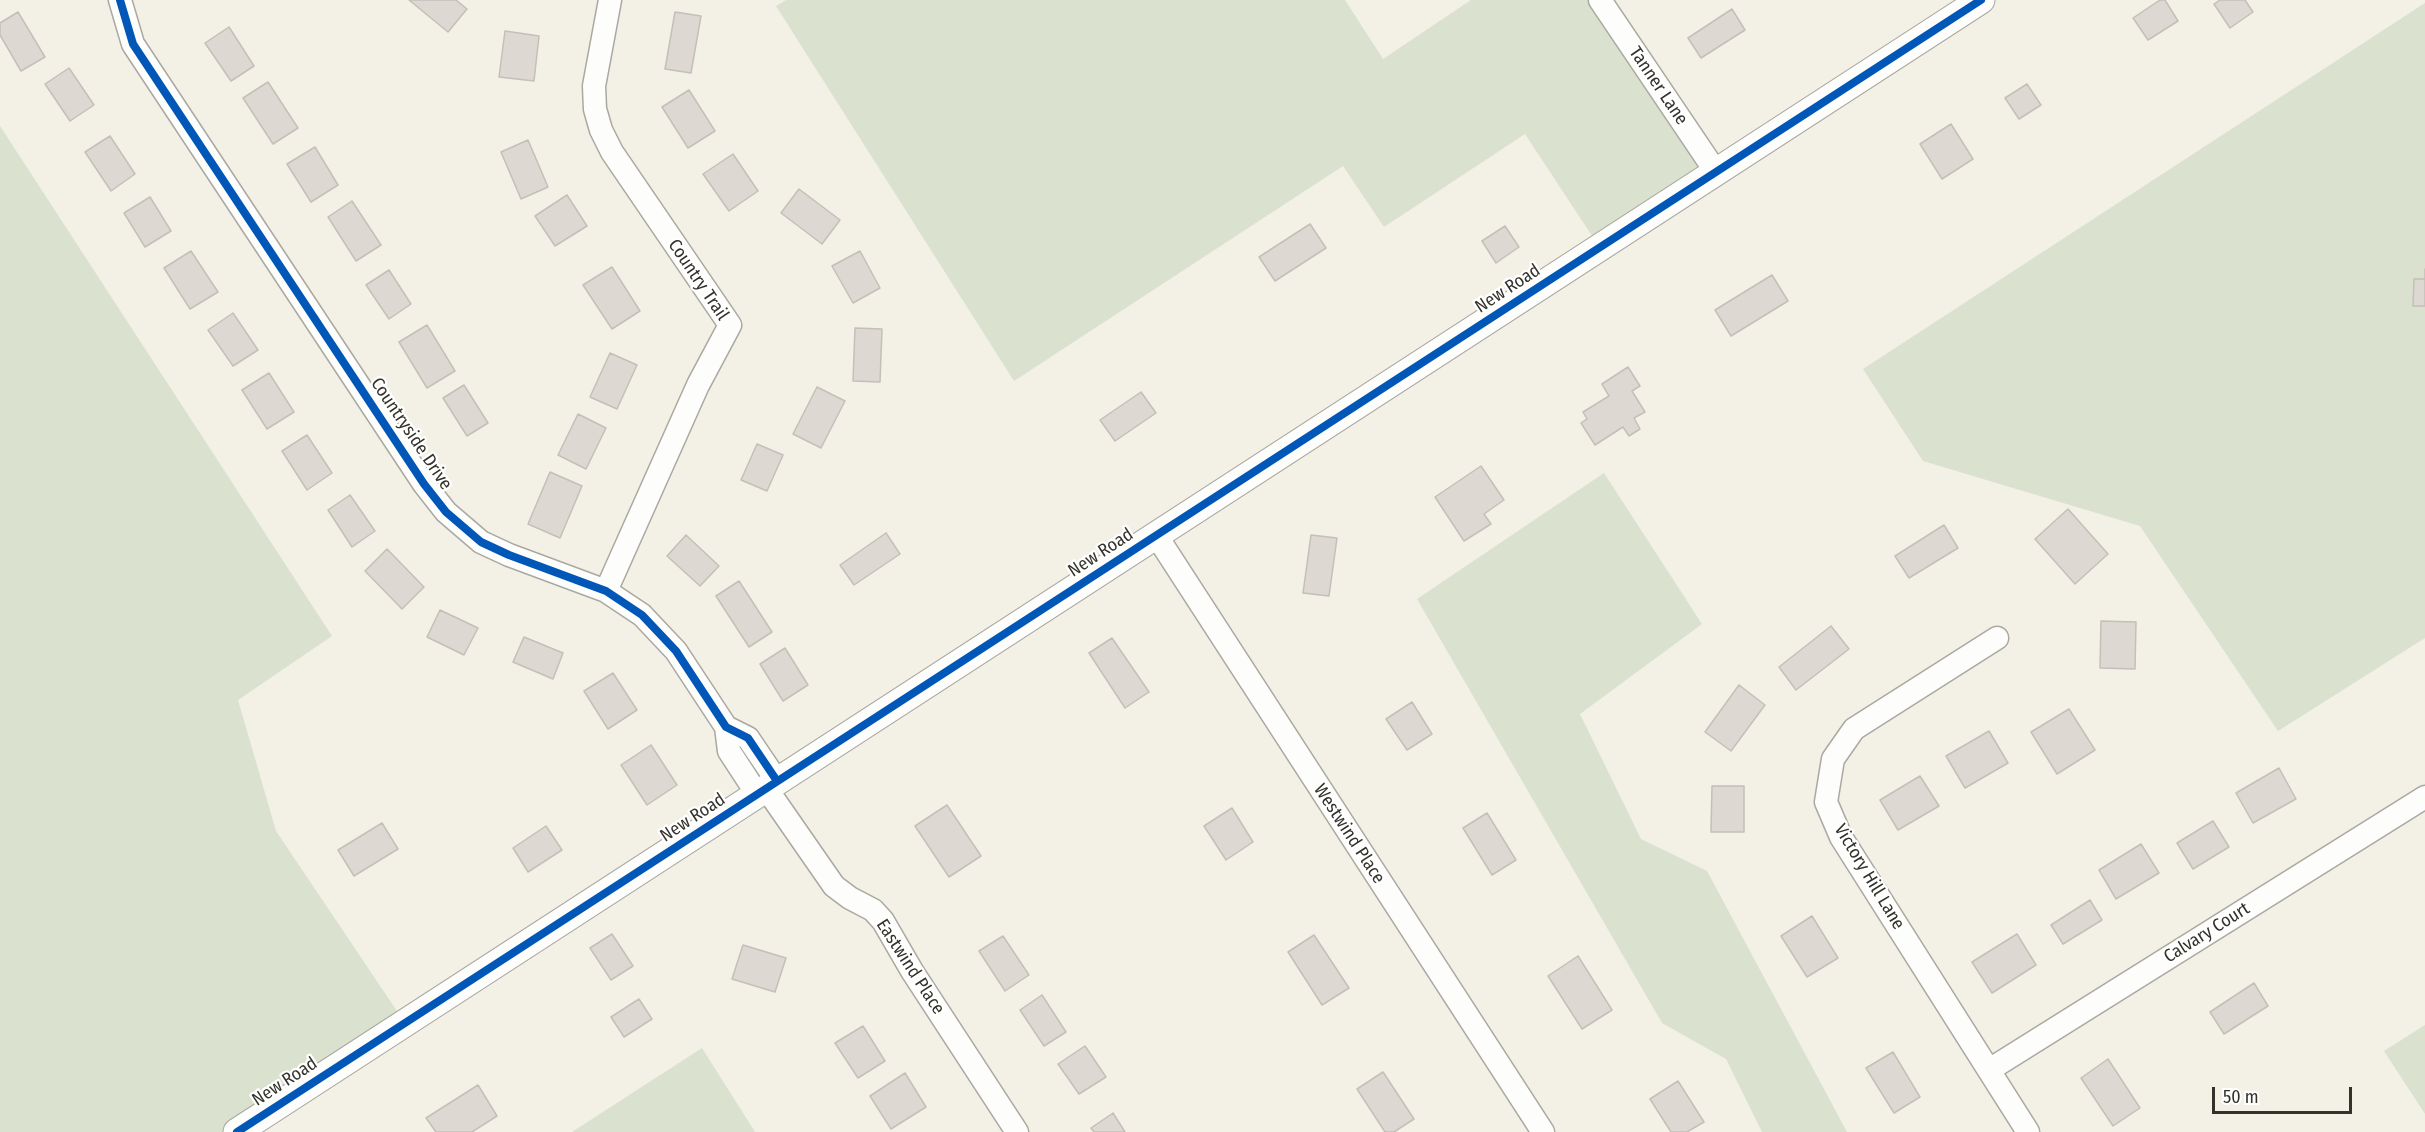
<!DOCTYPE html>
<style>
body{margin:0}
#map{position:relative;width:2425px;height:1132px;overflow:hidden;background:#f3f0e6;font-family:"Fira Sans Condensed",sans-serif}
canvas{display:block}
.scale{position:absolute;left:2212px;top:1087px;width:140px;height:27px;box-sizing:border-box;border:3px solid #33322b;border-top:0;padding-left:8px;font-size:18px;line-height:21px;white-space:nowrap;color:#33322b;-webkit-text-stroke:4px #fff;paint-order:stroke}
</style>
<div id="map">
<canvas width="2425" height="1132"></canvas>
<div class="scale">50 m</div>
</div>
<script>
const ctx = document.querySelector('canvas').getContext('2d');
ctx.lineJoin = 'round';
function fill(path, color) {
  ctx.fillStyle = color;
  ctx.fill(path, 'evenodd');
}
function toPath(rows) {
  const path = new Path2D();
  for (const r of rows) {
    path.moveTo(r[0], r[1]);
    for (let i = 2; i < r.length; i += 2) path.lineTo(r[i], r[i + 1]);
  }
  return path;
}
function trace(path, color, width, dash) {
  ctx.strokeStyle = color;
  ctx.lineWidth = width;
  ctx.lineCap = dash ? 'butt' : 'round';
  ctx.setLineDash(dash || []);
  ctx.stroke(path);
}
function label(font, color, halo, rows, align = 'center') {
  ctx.font = font + ' "Fira Sans Condensed",sans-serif';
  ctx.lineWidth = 4.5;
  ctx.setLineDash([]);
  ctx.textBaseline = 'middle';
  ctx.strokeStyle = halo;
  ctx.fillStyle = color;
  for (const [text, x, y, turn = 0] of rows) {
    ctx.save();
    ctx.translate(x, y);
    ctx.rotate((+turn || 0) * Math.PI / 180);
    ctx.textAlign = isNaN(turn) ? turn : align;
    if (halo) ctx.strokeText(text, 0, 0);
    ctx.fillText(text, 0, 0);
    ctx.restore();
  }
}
fill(toPath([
 [786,0,1345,0,1383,59,1471,0,1600,0,1716,172,1600,248,1525,134,1384,227,1343,166,1014,381,776,6],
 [2425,3,2425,638,2278,731,2140,526,1923,461,1863,369],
 [0,126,332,636,238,700,276,831,405,1023,237,1132,0,1132],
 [1604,473,1702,624,1580,714,1641,839,1707,871,1847,1132,1762,1132,1726,1059,1662,1023,1417,599],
 [2425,1025,2425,1114,2384,1051],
 [702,1048,755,1132,572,1132]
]), '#dae1ce');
const building = toPath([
 [409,0,456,0,467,9,448,32,409,0],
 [2160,0,2165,0,2178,21,2148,40,2133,18,2160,0],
 [2220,0,2245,0,2253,12,2230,28,2214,4,2220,0],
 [1732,9,1745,30,1701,58,1688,38,1732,9],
 [18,12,45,57,21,71,0,35,0,23,18,12],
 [675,12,701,16,691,73,665,69,675,12],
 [229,27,254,66,231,81,205,43,229,27],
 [505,31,539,36,534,81,499,77,505,31],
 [69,68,94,105,70,121,45,84,69,68],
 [268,82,298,128,273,144,243,98,268,82],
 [2027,84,2041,105,2019,119,2005,98,2027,84],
 [689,90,715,131,688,148,662,107,689,90],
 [1951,124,1973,159,1942,179,1920,144,1951,124],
 [110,136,135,174,111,191,85,152,110,136],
 [528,140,548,187,521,199,501,152,528,140],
 [315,147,338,185,311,202,287,164,315,147],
 [733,154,758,191,729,211,703,174,733,154],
 [799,189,840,220,822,244,781,213,799,189],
 [567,195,587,226,555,246,535,216,567,195],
 [150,197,171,231,145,247,124,213,150,197],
 [352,201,381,245,356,261,328,217,352,201],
 [1310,224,1326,248,1275,281,1259,257,1310,224],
 [1505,226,1519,247,1496,263,1482,241,1505,226],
 [191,251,218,292,190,309,164,268,191,251],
 [860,251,880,288,853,303,832,266,860,251],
 [612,267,640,311,612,329,583,285,612,267],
 [2425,269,2425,306,2413,306,2414,279,2425,279,2425,269],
 [389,270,411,304,389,319,366,285,389,270],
 [1772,275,1788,301,1731,336,1715,310,1772,275],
 [233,313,258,350,233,366,208,330,233,313],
 [427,325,455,371,427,388,399,342,427,325],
 [855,328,882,329,880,382,853,381,855,328],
 [610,353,637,365,617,409,590,397,610,353],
 [1628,367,1640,386,1632,391,1645,412,1634,418,1640,429,1629,436,1623,427,1595,445,1581,423,1587,419,1583,412,1609,396,1602,384,1628,367],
 [269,373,294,412,267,429,242,390,269,373],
 [464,385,488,423,467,436,443,398,464,385],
 [817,387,845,401,821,448,793,434,817,387],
 [1141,392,1156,413,1115,441,1100,420,1141,392],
 [578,414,606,428,586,469,558,455,578,414],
 [307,435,332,473,307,490,282,451,307,435],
 [757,444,783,455,767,491,741,480,757,444],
 [1481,466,1504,500,1484,514,1491,524,1464,541,1435,497,1481,466],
 [550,472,582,486,560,538,528,524,550,472],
 [350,495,375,531,352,547,328,510,350,495],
 [2068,509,2108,554,2075,584,2035,539,2068,509],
 [1944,525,1958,548,1909,578,1895,556,1944,525],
 [886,533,900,554,854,585,840,565,886,533],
 [686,535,719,566,700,586,667,556,686,535],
 [1311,535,1337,538,1329,596,1303,593,1311,535],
 [387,549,424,587,402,609,365,571,387,549],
 [739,581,772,632,749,647,716,596,739,581],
 [440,610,478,628,464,655,427,637,440,610],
 [2101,621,2136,622,2135,669,2100,668,2101,621],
 [1831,626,1849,649,1796,690,1779,667,1831,626],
 [524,637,563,653,553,679,513,662,524,637],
 [1112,638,1149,692,1125,708,1089,653,1112,638],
 [785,648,808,685,783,701,760,664,785,648],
 [613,673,637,710,608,729,584,691,613,673],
 [1739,685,1765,705,1731,751,1705,732,1739,685],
 [1412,702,1432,734,1407,750,1386,719,1412,702],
 [2069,709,2095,750,2057,774,2031,732,2069,709],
 [1989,731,2008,763,1965,788,1946,756,1989,731],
 [651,745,677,785,647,805,621,765,651,745],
 [2279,768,2296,799,2253,823,2236,793,2279,768],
 [1920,776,1939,806,1898,830,1880,800,1920,776],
 [1712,786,1744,786,1744,832,1711,832,1712,786],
 [947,805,981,856,949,877,915,826,947,805],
 [1232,808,1253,842,1226,860,1204,826,1232,808],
 [1487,813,1516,860,1492,875,1463,828,1487,813],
 [2213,821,2229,847,2193,869,2177,843,2213,821],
 [382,823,398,849,354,876,338,850,382,823],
 [546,826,562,850,528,872,513,848,546,826],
 [2141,844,2159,873,2116,899,2099,870,2141,844],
 [2090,900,2102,920,2063,944,2051,925,2090,900],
 [1812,916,1838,958,1807,977,1781,936,1812,916],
 [612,934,633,966,611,980,590,948,612,934],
 [2017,934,2036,965,1992,993,1972,962,2017,934],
 [1314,935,1349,988,1322,1005,1288,952,1314,935],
 [1003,936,1029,975,1005,991,979,951,1003,936],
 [743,945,786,958,775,992,732,979,743,945],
 [1578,956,1612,1010,1582,1029,1548,976,1578,956],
 [2254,983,2268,1006,2224,1034,2210,1012,2254,983],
 [1042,995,1066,1032,1044,1046,1020,1010,1042,995],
 [639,999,652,1019,624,1037,611,1017,639,999],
 [863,1026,885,1061,858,1078,835,1043,863,1026],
 [1085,1046,1106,1077,1079,1094,1058,1064,1085,1046],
 [1893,1052,1920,1097,1894,1113,1866,1068,1893,1052],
 [2108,1059,2140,1108,2113,1126,2081,1078,2108,1059],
 [1383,1072,1414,1119,1394,1132,1385,1132,1357,1089,1383,1072],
 [905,1073,926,1107,891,1129,870,1096,905,1073],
 [1678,1081,1704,1122,1687,1132,1671,1132,1650,1099,1678,1081],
 [478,1085,497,1116,472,1132,436,1132,426,1118,478,1085],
 [1113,1113,1125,1132,1094,1132,1091,1128,1113,1113]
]);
fill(building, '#ddd8d2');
trace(building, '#c4bfb8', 1.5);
const minor = toPath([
 [120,0,133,44,424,484,446,512,481,542,509,555,606,591,642,615,676,651,726,727,748,738,777,781],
 [1600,0,1716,172],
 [1156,535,1543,1132],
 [606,591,698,385,730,325,612,152,601,130,595,109,594,86,610,0],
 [1997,638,1854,729,1833,759,1826,802,1841,837,2028,1132],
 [726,727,729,751,757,794],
 [766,788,834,886,850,898,873,910,883,921,912,971,1017,1132],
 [1989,1070,2425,797]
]);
const tertiary = toPath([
 [237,1132,1981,0]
]);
trace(minor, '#aaa8a1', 25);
trace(tertiary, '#aaa8a1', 29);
trace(minor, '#fdfdfb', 22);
trace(tertiary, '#fdfdfb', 27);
trace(toPath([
 [120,0,133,44,424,484,446,512,481,542,509,555,606,591,642,615,676,651,726,727,748,738,777,781],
 [237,1132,1981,0]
]), '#0057b8', 8);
label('18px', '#33322b', '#fff', [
 ["Tanner Lane",1658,86,56],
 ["Country Trail",698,280,56],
 ["New Road",1508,289,-33],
 ["Countryside Drive",411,434,56],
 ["New Road",1101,553,-33],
 ["New Road",693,818,-33],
 ["Westwind Place",1349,834,57],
 ["Victory Hill Lane",1869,877,59],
 ["Calvary Court",2207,933,-32],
 ["Eastwind Place",910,967,57],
 ["New Road",285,1082,-33]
]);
</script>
